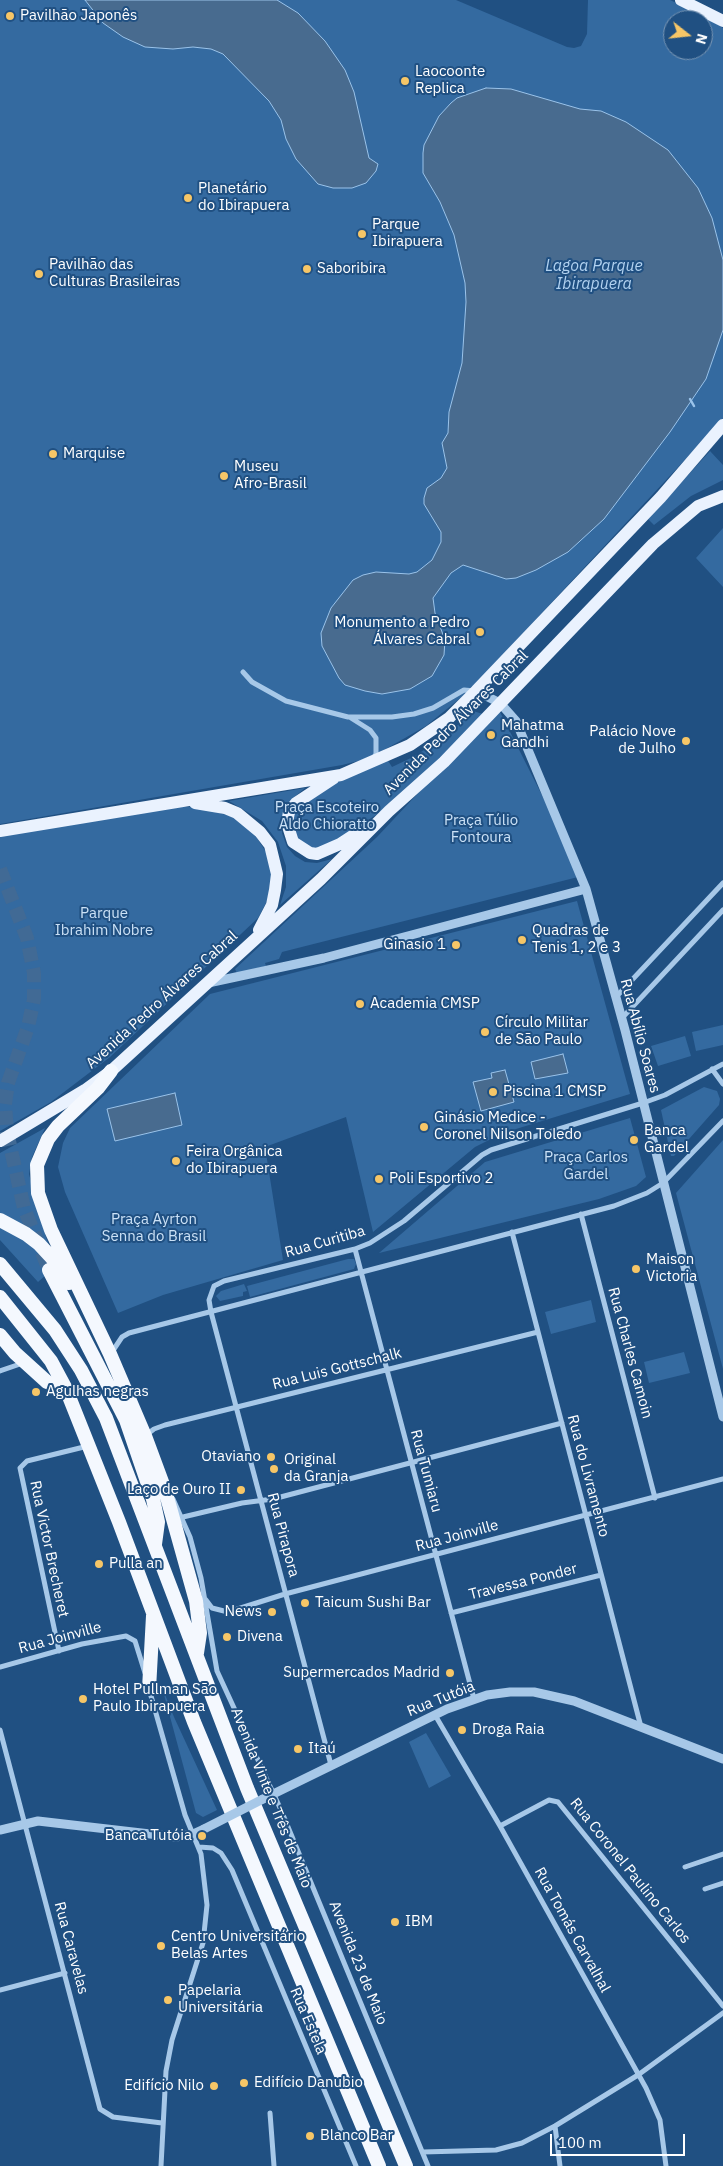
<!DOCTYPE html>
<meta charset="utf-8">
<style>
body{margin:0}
#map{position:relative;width:723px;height:2166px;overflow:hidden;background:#205082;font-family:"IBM Plex Sans",sans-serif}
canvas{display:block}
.north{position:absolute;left:663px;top:10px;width:50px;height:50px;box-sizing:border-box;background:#205082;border:1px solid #7996b4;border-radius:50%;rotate:106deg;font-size:14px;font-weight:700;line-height:20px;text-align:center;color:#fff}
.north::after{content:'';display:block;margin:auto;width:18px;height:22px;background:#f6c667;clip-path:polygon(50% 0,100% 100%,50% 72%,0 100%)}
.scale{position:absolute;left:550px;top:2134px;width:135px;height:22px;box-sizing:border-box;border:2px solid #fff;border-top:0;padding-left:6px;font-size:15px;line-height:18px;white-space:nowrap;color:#fff;-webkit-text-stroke:4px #205082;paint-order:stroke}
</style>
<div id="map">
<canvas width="723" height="2166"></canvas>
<div class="north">N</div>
<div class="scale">100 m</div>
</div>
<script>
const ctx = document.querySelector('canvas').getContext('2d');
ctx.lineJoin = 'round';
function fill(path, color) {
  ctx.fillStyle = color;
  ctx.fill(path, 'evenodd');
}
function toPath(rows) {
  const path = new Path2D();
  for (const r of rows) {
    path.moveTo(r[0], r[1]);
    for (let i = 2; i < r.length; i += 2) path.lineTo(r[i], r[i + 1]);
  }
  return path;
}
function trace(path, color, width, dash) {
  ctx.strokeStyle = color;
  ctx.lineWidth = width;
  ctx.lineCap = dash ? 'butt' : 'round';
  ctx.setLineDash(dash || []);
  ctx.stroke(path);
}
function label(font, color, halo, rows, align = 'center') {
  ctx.font = font + ' "IBM Plex Sans",sans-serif';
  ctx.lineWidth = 4;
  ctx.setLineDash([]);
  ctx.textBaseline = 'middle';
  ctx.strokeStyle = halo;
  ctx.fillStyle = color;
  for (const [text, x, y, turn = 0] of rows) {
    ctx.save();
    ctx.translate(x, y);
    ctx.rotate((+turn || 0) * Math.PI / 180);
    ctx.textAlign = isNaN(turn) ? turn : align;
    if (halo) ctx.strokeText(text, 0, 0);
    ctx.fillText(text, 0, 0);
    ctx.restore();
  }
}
fill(toPath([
 [0,0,456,0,567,47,574,48,581,46,587,34,588,0,670,0,706,17,723,28,723,419,469,691,426,726,384,750,366,759,342,765,0,824],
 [673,20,703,20,703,50,673,50],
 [710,451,723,465,723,480,691,496,654,525,648,519],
 [723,528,723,587,696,558],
 [498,708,557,825,578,877,282,952,279,959,265,963,266,966,237,973,235,969,377,837],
 [473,711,483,714,442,758,389,806,339,840,316,850,297,841,291,818,295,807,343,777,387,759,392,767,415,756,448,734],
 [305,788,292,799,282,820,282,833,287,847,295,856,305,862,317,863,332,859,280,905,286,887,286,866,278,842,262,821,229,801],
 [178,807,197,807,234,817,247,826,257,838,266,852,271,868,271,886,266,903,258,918,110,1057,51,1102,0,1131,0,836],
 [577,901,630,1094,503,1133,475,1147,373,1232,346,1117,265,1147,283,1260,163,1295,118,1313,65,1192,58,1167,63,1143,70,1128,210,994],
 [723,1025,723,1045,696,1051,692,1032],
 [685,1036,691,1056,658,1066,651,1046],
 [704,1087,717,1091,720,1099,719,1105,674,1156,671,1156,661,1110],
 [630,1118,646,1177,636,1186,599,1199,379,1253,485,1162],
 [45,1128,32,1157,29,1174,45,1234,56,1266,38,1282,0,1240,0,1153],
 [723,1140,723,1369,676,1193],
 [348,1259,354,1259,356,1264,354,1269,250,1297,247,1286],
 [244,1284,247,1291,243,1292,243,1296,220,1301,216,1296,221,1291],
 [591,1300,596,1322,551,1334,545,1312],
 [684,1352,690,1373,649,1383,644,1362],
 [162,1687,174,1717,217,1810,203,1817,196,1813],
 [426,1733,451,1776,429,1788,409,1742]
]), '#346aa0');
const water = toPath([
 [85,0,277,0,298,13,325,41,345,70,354,92,369,158,378,164,376,171,366,183,352,188,333,188,318,184,296,159,286,139,281,120,269,101,223,54,211,49,193,47,173,49,145,47,123,37,103,23,85,0],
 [486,88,511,89,580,109,601,111,626,122,668,150,698,188,712,218,723,260,723,330,706,379,670,432,604,519,568,552,536,570,516,578,506,579,463,565,451,573,433,598,435,613,445,640,444,655,432,676,410,689,382,694,365,691,345,685,339,678,322,646,321,633,331,608,353,580,363,575,376,572,409,574,417,572,432,560,441,542,441,532,424,504,424,498,427,488,441,478,447,468,442,443,448,433,449,412,462,363,466,302,465,283,454,235,440,202,423,173,423,153,424,145,439,116,451,103,457,98,486,88],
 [563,1054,568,1073,535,1079,531,1062,563,1054],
 [505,1070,514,1102,481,1111,473,1082,492,1078,491,1073,505,1070],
 [175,1093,182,1125,115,1141,107,1109,175,1093]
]);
fill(water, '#486b8f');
trace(water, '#9ac3ea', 1);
trace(toPath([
 [690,399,694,406]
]), '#9ac3ea', 2.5);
trace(toPath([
 [0,869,27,938,34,973,34,999,28,1027,8,1083,5,1104,7,1132,24,1208,49,1270]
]), '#416a95', 14, [14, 7]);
trace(toPath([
 [243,672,252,682,286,701,348,717,392,717,414,714,433,708,464,690,475,691],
 [351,718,370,730,376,738,376,754,373,759],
 [616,997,723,883],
 [622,1018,723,910],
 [712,1069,723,1084],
 [581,1214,655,1498],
 [512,1232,641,1727],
 [355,1249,474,1699],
 [112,1352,122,1337,129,1333,614,1206,647,1193,663,1183,723,1121],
 [0,1371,23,1363],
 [145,1436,154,1429,165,1425,538,1332],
 [173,1499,190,1537,201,1578,217,1671,281,1810,428,2166],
 [183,1517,242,1503,273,1499,562,1423],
 [206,1600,212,1608,228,1612,285,1594,723,1479],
 [451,1613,601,1575],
 [59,1651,20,1468,27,1461,88,1446],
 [0,1667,82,1644,126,1636,135,1641,145,1673],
 [149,1689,185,1815,201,1854,207,1905,203,1943,172,2040,166,2071,161,2166],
 [435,1715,500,1826,646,2088,660,2120,666,2166],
 [0,1730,100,2109,113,2117,162,2123],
 [331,1765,211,1312,209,1300,214,1286,224,1281,355,1249,370,1243,404,1221,482,1155,491,1150,643,1103,665,1095,723,1064],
 [500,1826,549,1800,558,1802,723,2006],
 [199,1847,213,1848,221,1853,232,1870,356,2166],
 [685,1867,723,1854],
 [705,1889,723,1883],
 [0,1990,65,1973],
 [270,2113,274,2166],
 [555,2126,560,2166],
 [423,2152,496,2150,522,2143,555,2126,638,2075,723,2013]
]), '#a7c8e8', 5);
trace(toPath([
 [476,691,500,703,516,721,586,889,625,1030,723,1417],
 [208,983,324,958,586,889],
 [263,1799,447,1709,487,1695,510,1692,534,1692,574,1701,723,1759],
 [0,1830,38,1821,176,1837,193,1834,204,1829]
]), '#a7c8e8', 9);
trace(toPath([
 [681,0,723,21],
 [334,778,296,803,289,812,287,823,293,842,310,853,317,854,340,844,366,827],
 [195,803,225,808,237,813,260,832,270,845,277,874,275,890,272,905,259,930],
 [0,831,341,775,410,745,449,718,476,691,661,497,723,425],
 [0,1141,85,1090,111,1071,321,879,389,811,444,762,653,544,698,506,723,496]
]), '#eaf2fe', 12);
trace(toPath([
 [111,1071,98,1088,58,1126,48,1139,37,1165,38,1193,51,1230,110,1354,145,1436,165,1490,196,1601,200,1633,197,1653],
 [0,1220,26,1234,39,1244,52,1258,69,1283],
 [0,1264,55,1330,81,1370,106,1418,247,1788,406,2166],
 [49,1270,126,1420,153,1499,158,1522,155,1544],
 [0,1297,51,1361,66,1389,119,1522,194,1722,379,2166],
 [0,1335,15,1353,47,1382,66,1389],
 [149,1689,153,1616]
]), '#f4f8fe', 14);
trace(toPath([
 [204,1829,263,1799]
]), '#a7c8e8', 9);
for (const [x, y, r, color] of [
 [10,16,5,"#f6c667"],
 [405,81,5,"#f6c667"],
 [188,198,5,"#f6c667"],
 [362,234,5,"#f6c667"],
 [307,269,5,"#f6c667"],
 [39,274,5,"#f6c667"],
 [53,454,5,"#f6c667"],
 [224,476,5,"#f6c667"],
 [480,632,5,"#f6c667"],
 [491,735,5,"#f6c667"],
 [686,741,5,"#f6c667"],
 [522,940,5,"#f6c667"],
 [456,945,5,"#f6c667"],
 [360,1004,5,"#f6c667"],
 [485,1032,5,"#f6c667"],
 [493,1092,5,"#f6c667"],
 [424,1127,5,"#f6c667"],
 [634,1140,5,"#f6c667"],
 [176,1161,5,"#f6c667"],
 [379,1179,5,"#f6c667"],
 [636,1269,5,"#f6c667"],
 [36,1392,5,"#f6c667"],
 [271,1457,5,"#f6c667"],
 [274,1469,5,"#f6c667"],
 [241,1490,5,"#f6c667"],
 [99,1564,5,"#f6c667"],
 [305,1603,5,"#f6c667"],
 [272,1612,5,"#f6c667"],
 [227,1637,5,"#f6c667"],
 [450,1673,5,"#f6c667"],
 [83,1699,5,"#f6c667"],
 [462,1730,5,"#f6c667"],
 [298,1749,5,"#f6c667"],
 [202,1836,5,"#f6c667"],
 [395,1922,5,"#f6c667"],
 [161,1946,5,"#f6c667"],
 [168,2000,5,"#f6c667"],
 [244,2083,5,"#f6c667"],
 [214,2086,5,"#f6c667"],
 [310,2136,5,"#f6c667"]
]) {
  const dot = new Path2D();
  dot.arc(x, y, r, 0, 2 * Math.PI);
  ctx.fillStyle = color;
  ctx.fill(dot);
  trace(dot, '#205082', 2);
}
label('15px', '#fff', '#205082', [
 ["Pavilhão Japonês",20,16],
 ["Laocoonte",415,72],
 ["Replica",415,89],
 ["Planetário",198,189],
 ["do Ibirapuera",198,206],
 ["Parque",372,225],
 ["Ibirapuera",372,242],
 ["Pavilhão das",49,265],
 ["Culturas Brasileiras",49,282],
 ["Saboribira",317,269],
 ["Marquise",63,454],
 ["Museu",234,467],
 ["Afro-Brasil",234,484],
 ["Monumento a Pedro",470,623,"right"],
 ["Álvares Cabral",470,640,"right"],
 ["Mahatma",501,726],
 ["Gandhi",501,743],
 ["Palácio Nove",676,732,"right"],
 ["de Julho",676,749,"right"],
 ["Quadras de",532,931],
 ["Tenis 1, 2 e 3",532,948],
 ["Ginasio 1",446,945,"right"],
 ["Academia CMSP",370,1004],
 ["Círculo Militar",495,1023],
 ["de São Paulo",495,1040],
 ["Piscina 1 CMSP",503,1092],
 ["Ginásio Medice -",434,1118],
 ["Coronel Nilson Toledo",434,1135],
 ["Banca",644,1131],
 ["Gardel",644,1148],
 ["Feira Orgânica",186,1152],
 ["do Ibirapuera",186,1169],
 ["Poli Esportivo 2",389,1179],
 ["Maison",646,1260],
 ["Victoria",646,1277],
 ["Agulhas negras",46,1392],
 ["Otaviano",261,1457,"right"],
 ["Original",284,1460],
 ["da Granja",284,1477],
 ["Laço de Ouro II",231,1490,"right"],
 ["Pulla an",109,1564],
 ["Taicum Sushi Bar",315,1603],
 ["News",262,1612,"right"],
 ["Divena",237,1637],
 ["Supermercados Madrid",440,1673,"right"],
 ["Hotel Pullman São",93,1690],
 ["Paulo Ibirapuera",93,1707],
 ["Droga Raia",472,1730],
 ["Itaú",308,1749],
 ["Banca Tutóia",192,1836,"right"],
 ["IBM",405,1922],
 ["Centro Universitário",171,1937],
 ["Belas Artes",171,1954],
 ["Papelaria",178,1991],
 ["Universitária",178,2008],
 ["Edifício Danubio",254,2083],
 ["Edifício Nilo",204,2086,"right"],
 ["Blanco Bar",320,2136]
], 'left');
label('15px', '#fff', '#205082', [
 ["Avenida Pedro Álvares Cabral",456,723,-45],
 ["Avenida Pedro Álvares Cabral",162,1000,-42],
 ["Rua Abílio Soares",640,1036,75],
 ["Rua Curitiba",325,1242,-16],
 ["Rua Charles Camoin",630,1353,75],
 ["Rua Luis Gottschalk",337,1369,-14],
 ["Rua Tumiaru",426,1471,75],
 ["Rua do Livramento",588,1476,75],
 ["Rua Pirapora",283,1535,75],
 ["Rua Joinville",457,1536,-15],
 ["Rua Victor Brecheret",49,1549,78],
 ["Travessa Ponder",523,1582,-14],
 ["Rua Joinville",60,1638,-15],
 ["Rua Tutóia",441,1699,-22],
 ["Avenida Vinte e Três de Maio",271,1798,68],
 ["Rua Coronel Paulino Carlos",630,1871,51],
 ["Rua Tomás Carvalhal",572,1930,61],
 ["Rua Caravelas",71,1948,75],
 ["Avenida 23 de Maio",358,1963,68],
 ["Rua Estela",308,2021,67]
]);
label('15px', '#cbe1f6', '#205082', [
 ["Praça Escoteiro",327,808],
 ["Aldo Chioratto",327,825],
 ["Praça Túlio",481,821],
 ["Fontoura",481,838],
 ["Parque",104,914],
 ["Ibrahim Nobre",104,931],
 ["Praça Carlos",586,1158],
 ["Gardel",586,1175],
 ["Praça Ayrton",154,1220],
 ["Senna do Brasil",154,1237]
]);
label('italic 16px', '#b2d2f0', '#205082', [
 ["Lagoa Parque",594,266],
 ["Ibirapuera",594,284]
]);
</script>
